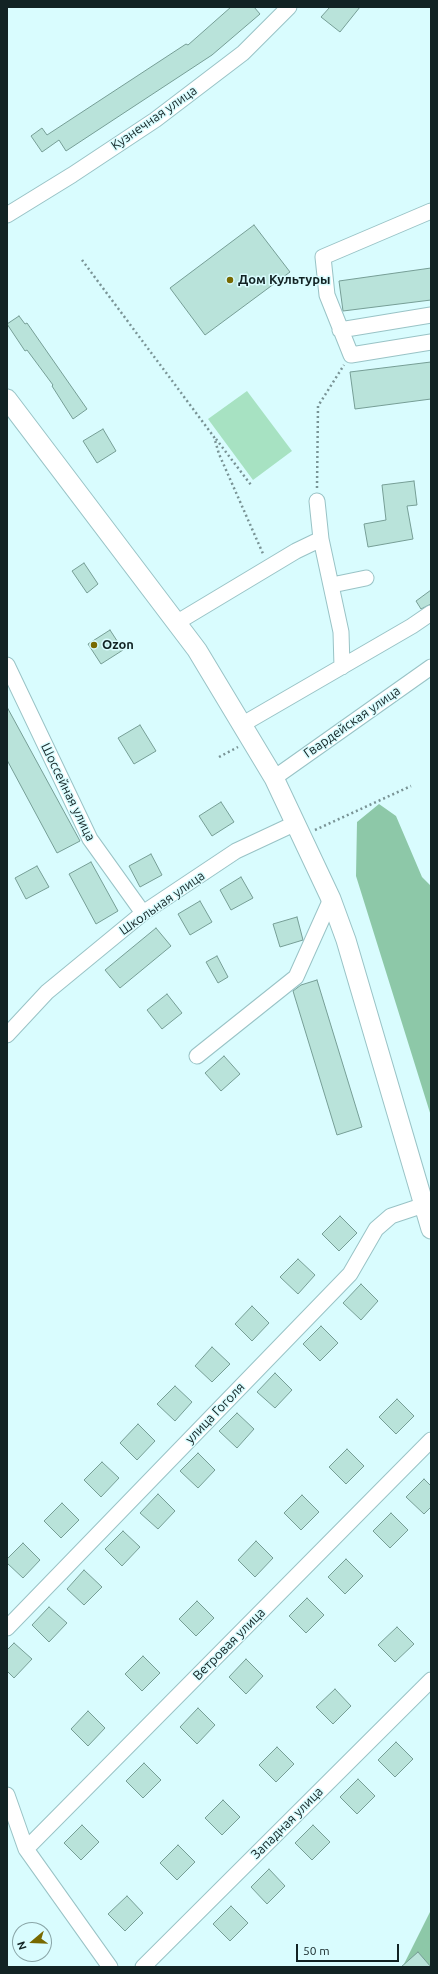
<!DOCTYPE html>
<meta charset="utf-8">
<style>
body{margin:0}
#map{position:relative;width:438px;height:1974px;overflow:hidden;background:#d9fcfe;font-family:Ubuntu,sans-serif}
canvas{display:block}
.frame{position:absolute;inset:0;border:8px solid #122324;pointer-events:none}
.north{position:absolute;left:12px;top:1922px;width:40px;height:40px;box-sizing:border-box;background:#d9fcfe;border:1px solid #89a5a7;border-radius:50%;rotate:251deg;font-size:11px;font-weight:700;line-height:16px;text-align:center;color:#122324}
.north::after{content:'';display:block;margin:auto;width:14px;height:18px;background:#786900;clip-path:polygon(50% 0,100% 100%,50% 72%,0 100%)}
.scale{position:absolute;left:296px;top:1944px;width:103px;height:18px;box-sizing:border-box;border:2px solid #122324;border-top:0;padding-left:5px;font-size:12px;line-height:14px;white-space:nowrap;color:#122324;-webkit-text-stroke:3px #d9fcfe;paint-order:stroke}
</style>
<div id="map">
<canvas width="438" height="1974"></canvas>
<div class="frame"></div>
<div class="north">N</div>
<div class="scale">50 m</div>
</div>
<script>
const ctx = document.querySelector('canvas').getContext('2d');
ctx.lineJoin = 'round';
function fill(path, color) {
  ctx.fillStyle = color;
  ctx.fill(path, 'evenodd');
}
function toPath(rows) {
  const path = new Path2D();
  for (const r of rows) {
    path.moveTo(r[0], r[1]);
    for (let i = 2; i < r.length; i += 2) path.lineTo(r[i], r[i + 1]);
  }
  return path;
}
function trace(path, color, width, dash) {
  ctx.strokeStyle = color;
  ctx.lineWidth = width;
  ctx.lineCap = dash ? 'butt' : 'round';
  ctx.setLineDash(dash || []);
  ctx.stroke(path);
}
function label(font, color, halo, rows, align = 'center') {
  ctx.font = font + ' Ubuntu,sans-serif';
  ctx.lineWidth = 3;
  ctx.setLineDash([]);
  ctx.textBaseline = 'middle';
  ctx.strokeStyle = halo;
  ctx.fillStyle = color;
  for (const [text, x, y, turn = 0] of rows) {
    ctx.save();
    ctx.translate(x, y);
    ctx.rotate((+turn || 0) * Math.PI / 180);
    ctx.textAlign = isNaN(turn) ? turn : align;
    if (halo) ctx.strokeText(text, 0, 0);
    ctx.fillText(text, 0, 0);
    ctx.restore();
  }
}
fill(toPath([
 [247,391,292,451,253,480,208,419]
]), '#a7e2c2');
fill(toPath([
 [379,804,396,816,422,877,431,886,431,1116,356,876,357,822],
 [431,1910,431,1967,404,1967,404,1964]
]), '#8dc8a8');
const building = toPath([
 [231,7,254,7,260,14,212,55,66,151,59,140,42,152,31,136,42,128,47,135,186,44,188,45,231,7],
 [330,7,360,7,340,32,321,17,330,7],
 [254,225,290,272,205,335,170,288,254,225],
 [431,268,431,300,343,311,339,281,431,268],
 [19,316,25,324,27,323,87,409,73,419,52,386,53,385,27,350,25,351,7,324,19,316],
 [431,362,431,399,355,409,350,372,431,362],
 [103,429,116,451,97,463,83,441,103,429],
 [414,481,417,505,407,506,413,539,368,547,364,524,386,520,382,485,414,481],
 [84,563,98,584,87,593,72,571,84,563],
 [431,590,431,604,421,609,416,601,431,590],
 [110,630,123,650,101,664,88,644,110,630],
 [7,707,80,841,57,853,7,760,7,707],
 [140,725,156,751,134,764,118,738,140,725],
 [221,802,234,822,212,836,199,816,221,802],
 [151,854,162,875,140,887,129,866,151,854],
 [91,862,118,911,96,924,69,874,91,862],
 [37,866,49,887,26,899,15,878,37,866],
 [241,877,253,898,231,910,220,890,241,877],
 [200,901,212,922,190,935,178,914,200,901],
 [297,917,303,940,280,947,273,924,297,917],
 [156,928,171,946,120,988,105,970,156,928],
 [217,956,228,977,218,983,206,962,217,956],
 [317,980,362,1127,337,1135,293,991,301,985,317,980],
 [167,994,182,1013,162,1029,147,1010,167,994],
 [224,1056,240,1074,221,1091,205,1073,224,1056],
 [340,1216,357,1233,339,1251,322,1234,340,1216],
 [298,1259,315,1275,298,1294,280,1277,298,1259],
 [361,1284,378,1301,361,1320,343,1303,361,1284],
 [252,1306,269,1323,252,1341,235,1324,252,1306],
 [321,1326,338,1343,320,1361,303,1344,321,1326],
 [212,1347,230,1364,212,1382,195,1366,212,1347],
 [275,1373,292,1390,275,1408,257,1392,275,1373],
 [175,1386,192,1402,175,1421,157,1404,175,1386],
 [397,1399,414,1416,396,1434,379,1417,397,1399],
 [237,1413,254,1429,237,1448,219,1431,237,1413],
 [138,1424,155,1441,137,1460,120,1443,138,1424],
 [347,1449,364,1466,346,1484,329,1467,347,1449],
 [198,1453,215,1470,198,1488,180,1471,198,1453],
 [102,1462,119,1478,101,1497,84,1480,102,1462],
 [424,1479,431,1486,431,1507,424,1514,406,1497,424,1479],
 [158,1494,175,1511,158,1529,140,1513,158,1494],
 [302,1495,319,1512,301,1530,284,1513,302,1495],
 [62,1503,79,1520,61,1538,44,1521,62,1503],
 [391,1513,408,1530,390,1548,373,1531,391,1513],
 [123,1531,140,1547,122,1566,105,1549,123,1531],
 [256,1541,273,1558,255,1577,238,1560,256,1541],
 [23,1543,40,1560,23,1578,7,1563,7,1559,23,1543],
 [346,1559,363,1576,345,1594,328,1577,346,1559],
 [84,1570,102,1587,84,1605,67,1589,84,1570],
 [307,1598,324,1615,306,1633,289,1616,307,1598],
 [197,1601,214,1618,196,1636,179,1619,197,1601],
 [49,1607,67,1623,49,1642,32,1625,49,1607],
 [397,1627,414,1644,395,1662,378,1645,397,1627],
 [14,1643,32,1659,14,1678,7,1671,7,1650,14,1643],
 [143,1656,160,1673,142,1691,125,1674,143,1656],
 [246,1659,263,1676,246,1694,229,1677,246,1659],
 [335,1689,351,1706,333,1724,316,1707,335,1689],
 [198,1708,215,1725,197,1744,180,1727,198,1708],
 [88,1711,105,1728,88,1746,71,1729,88,1711],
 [396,1742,413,1759,395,1777,378,1760,396,1742],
 [277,1747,294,1764,276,1782,259,1765,277,1747],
 [144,1763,161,1780,143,1798,126,1781,144,1763],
 [358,1779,375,1796,357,1814,340,1797,358,1779],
 [223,1800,240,1817,222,1835,205,1818,223,1800],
 [82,1825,99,1842,81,1860,64,1843,82,1825],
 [313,1825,330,1842,312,1860,295,1843,313,1825],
 [178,1845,195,1862,177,1880,160,1863,178,1845],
 [269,1869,285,1886,267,1904,251,1887,269,1869],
 [127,1896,143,1913,125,1931,108,1914,127,1896],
 [231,1906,248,1923,230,1941,213,1924,231,1906],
 [418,1952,431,1967,401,1967,418,1952]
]);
fill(building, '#b9e3da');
trace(building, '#769e96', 1);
const minor = toPath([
 [431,211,323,257,327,295,351,355,431,342],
 [7,215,72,175,155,120,243,53,289,7],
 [340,330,431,315],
 [317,501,321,539,341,632,342,667],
 [332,585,366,578],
 [176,623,296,551,321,539],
 [7,665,90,839,143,913],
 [243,724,412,626,431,613],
 [274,778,431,667],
 [7,1035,47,992,143,913,236,851,296,823],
 [197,1056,296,977,331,899],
 [7,1628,350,1274,376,1229,391,1216,424,1205,431,1200],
 [7,1795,26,1849,110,1967],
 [26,1849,431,1440],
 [143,1967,431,1680]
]);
const major = toPath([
 [7,399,197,650,274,778,331,899,346,940,431,1229]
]);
trace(minor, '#99c3c6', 17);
trace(major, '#99c3c6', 21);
trace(toPath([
 [82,260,214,437,219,454,264,556],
 [216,439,251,485],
 [317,488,318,406,344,365],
 [219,757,238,747],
 [315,830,411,786]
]), '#799395', 2.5, [2, 3]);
trace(minor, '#fff', 15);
trace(major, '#fff', 19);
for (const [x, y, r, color] of [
 [230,280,4,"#786900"],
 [94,645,4,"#786900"]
]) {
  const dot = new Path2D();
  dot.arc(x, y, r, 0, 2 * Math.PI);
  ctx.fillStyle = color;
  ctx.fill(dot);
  trace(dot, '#d9fcfe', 1.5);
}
label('13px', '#122324', '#d9fcfe', [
 ["Кузнечная улица",154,118,-35],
 ["Гвардейская улица",352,722,-35],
 ["Шоссейная улица",68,792,64],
 ["Школьная улица",162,903,-35],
 ["улица Гоголя",215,1413,-46],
 ["Ветровая улица",229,1644,-45],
 ["Западная улица",287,1823,-45]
]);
label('bold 13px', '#122324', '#d9fcfe', [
 ["Дом Культуры",238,280],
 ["Ozon",102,645]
], 'left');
</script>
